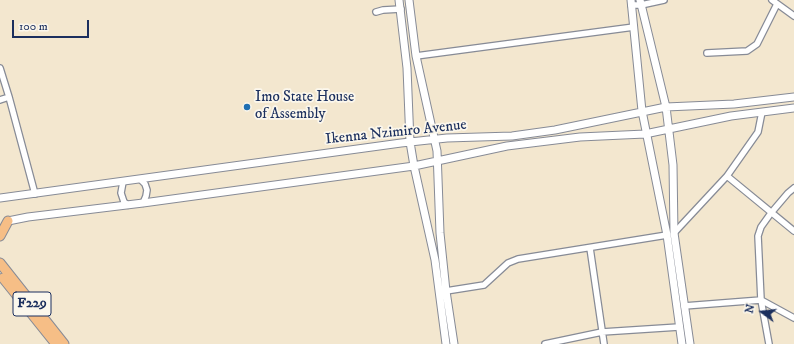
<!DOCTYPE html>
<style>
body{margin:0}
#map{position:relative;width:794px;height:344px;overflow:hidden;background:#f3e7cf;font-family:"IM FELL DW Pica",serif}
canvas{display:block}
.north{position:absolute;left:742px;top:292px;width:40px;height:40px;-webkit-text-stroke:3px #fbf7ec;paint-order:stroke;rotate:285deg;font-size:11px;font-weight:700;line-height:16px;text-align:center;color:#1b2f5e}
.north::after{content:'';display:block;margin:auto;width:14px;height:18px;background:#1b2f5e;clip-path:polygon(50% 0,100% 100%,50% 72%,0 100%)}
.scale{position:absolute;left:12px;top:20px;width:77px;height:18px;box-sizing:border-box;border:2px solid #1b2f5e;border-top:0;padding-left:5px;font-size:12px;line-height:14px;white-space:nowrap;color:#1b2f5e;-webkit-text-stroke:3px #fbf7ec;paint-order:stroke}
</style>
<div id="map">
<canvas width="794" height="344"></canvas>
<div class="north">N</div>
<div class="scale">100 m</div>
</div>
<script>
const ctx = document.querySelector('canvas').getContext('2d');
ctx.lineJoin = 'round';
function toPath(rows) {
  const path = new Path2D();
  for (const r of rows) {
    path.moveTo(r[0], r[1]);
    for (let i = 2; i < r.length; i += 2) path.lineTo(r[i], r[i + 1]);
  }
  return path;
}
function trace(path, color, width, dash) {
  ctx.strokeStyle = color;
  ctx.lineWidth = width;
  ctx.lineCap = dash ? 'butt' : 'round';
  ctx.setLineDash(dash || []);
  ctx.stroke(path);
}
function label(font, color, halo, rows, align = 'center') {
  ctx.font = font + ' "IM FELL DW Pica",serif';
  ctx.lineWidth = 3.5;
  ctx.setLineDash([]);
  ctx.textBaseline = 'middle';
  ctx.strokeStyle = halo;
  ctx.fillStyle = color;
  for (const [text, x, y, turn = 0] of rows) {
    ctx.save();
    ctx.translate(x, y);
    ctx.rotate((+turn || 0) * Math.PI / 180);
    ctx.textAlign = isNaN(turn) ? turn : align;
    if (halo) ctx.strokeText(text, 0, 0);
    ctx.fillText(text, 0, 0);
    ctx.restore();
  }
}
const minor = toPath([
 [772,0,794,16],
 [631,5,641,5,664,0],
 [376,12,383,10,401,9],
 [707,53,747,51,757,44,777,4],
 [416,56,634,27],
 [0,68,9,97,35,194],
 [0,100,9,97],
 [727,176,794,231],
 [141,180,145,184,147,190,146,196,143,203],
 [123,182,121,193,124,202,128,205],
 [674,233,727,176,758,132,762,112],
 [590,248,604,344],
 [446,291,484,285,508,263,518,259,667,235],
 [684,306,761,300,794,318],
 [545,344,602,332,679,327],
 [769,344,761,300,758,236,761,227,771,213,788,193,794,188]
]);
const tertiary = toPath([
 [399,0,407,68,410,142,414,166,435,260,446,344],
 [409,0,416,56,437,151,440,233,446,291,454,344],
 [631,0,642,111,667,235,682,344],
 [640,0,666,107,673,165,674,233,690,344],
 [0,198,401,143,447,138,512,136,555,130,666,107,734,104,794,97],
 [8,221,28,217,143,203,414,166,507,146,580,137,645,134,731,116,794,108]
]);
const primary = toPath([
 [0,236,8,221],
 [0,263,64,344],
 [3,278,56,344]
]);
trace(minor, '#878b96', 8);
trace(tertiary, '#878b96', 9);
trace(primary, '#878b96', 11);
trace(minor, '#fff', 5.5);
trace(tertiary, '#fff', 7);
trace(primary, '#f6be86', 9);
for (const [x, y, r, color] of [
 [247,107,4,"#1f6fb2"]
]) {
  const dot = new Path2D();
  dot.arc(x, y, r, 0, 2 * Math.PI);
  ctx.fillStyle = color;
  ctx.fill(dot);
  trace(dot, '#fbf7ec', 1.5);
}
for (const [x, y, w] of [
 [32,304,38]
]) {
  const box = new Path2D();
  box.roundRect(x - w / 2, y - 12, w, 24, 3);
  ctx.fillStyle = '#fbf7ec';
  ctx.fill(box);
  trace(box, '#1b2f5e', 1);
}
label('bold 14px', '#1b2f5e', null, [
 ["F229",32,304]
]);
label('15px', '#1b2f5e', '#fbf7ec', [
 ["Imo State House",255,98],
 ["of Assembly",255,115]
], 'left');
label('15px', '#1b2f5e', '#fbf7ec', [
 ["Ikenna Nzimiro Avenue",396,133,-6]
]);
</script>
